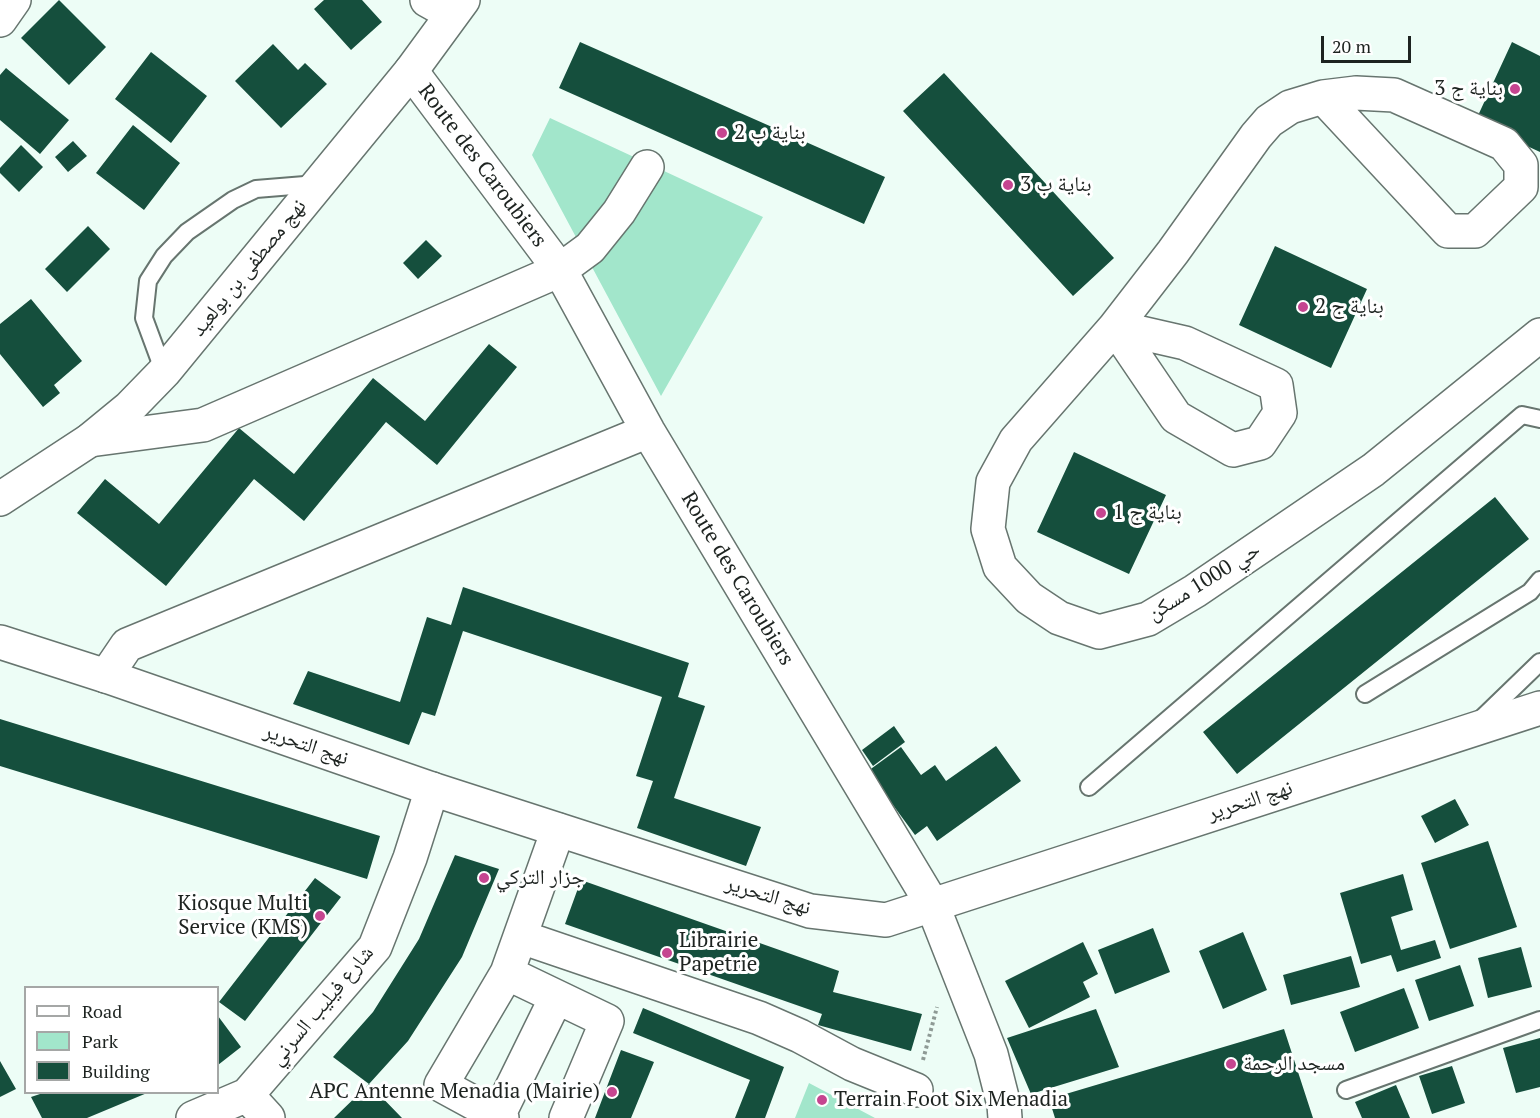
<!DOCTYPE html>
<meta charset="utf-8">
<style>
body{margin:0}
#map{position:relative;width:1540px;height:1118px;overflow:hidden;background:#edfdf6;font-family:"PT Serif",serif}
canvas{display:block}
.legend{position:absolute;left:24px;top:986px;width:195px;height:108px;box-sizing:border-box;background:#fff;border:2px solid #a5a7a6;margin:0;padding:8px 10px;list-style:none;font-size:18px;color:#1d2320}
.legend li{display:flex;align-items:center;gap:12px;height:30px}
.legend b{width:30px;border:2px solid #a5a7a6}
.scale{position:absolute;left:1321px;top:36px;width:90px;height:27px;box-sizing:border-box;border:3px solid #1d2320;border-top:0;padding-left:8px;font-size:18px;line-height:21px;white-space:nowrap;color:#1d2320;-webkit-text-stroke:4px #fff;paint-order:stroke}
</style>
<div id="map">
<canvas width="1540" height="1118"></canvas>
<ul class="legend">
<li><b style="height:8px;background:#fff"></b>Road</li>
<li><b style="height:16px;background:#a2e6cb"></b>Park</li>
<li><b style="height:16px;background:#154f3d"></b>Building</li>
</ul>
<div class="scale">20 m</div>
</div>
<script>
const ctx = document.querySelector('canvas').getContext('2d');
ctx.lineJoin = 'round';
function fill(path, color) {
  ctx.fillStyle = color;
  ctx.fill(path, 'evenodd');
}
function toPath(rows) {
  const path = new Path2D();
  for (const r of rows) {
    path.moveTo(r[0], r[1]);
    for (let i = 2; i < r.length; i += 2) path.lineTo(r[i], r[i + 1]);
  }
  return path;
}
function trace(path, color, width, dash) {
  ctx.strokeStyle = color;
  ctx.lineWidth = width;
  ctx.lineCap = dash ? 'butt' : 'round';
  ctx.setLineDash(dash || []);
  ctx.stroke(path);
}
function label(font, color, halo, rows, align = 'center') {
  ctx.font = font + ' "PT Serif","Noto Naskh Arabic",serif';
  ctx.lineWidth = 6;
  ctx.setLineDash([]);
  ctx.textBaseline = 'middle';
  ctx.strokeStyle = halo;
  ctx.fillStyle = color;
  for (const [text, x, y, turn = 0] of rows) {
    ctx.save();
    ctx.translate(x, y);
    ctx.rotate((+turn || 0) * Math.PI / 180);
    ctx.textAlign = isNaN(turn) ? turn : align;
    if (halo) ctx.strokeText(text, 0, 0);
    ctx.fillText(text, 0, 0);
    ctx.restore();
  }
}
fill(toPath([
 [550,118,763,217,661,396,532,155],
 [809,1083,875,1118,795,1118]
]), '#a2e6cb');
fill(toPath([
 [59,0,106,47,69,85,21,38],
 [324,0,362,0,382,22,351,50,314,9],
 [580,42,885,177,864,224,559,88],
 [1512,42,1540,56,1540,152,1475,122],
 [273,44,298,70,305,63,327,84,281,128,235,81],
 [151,52,207,96,171,143,115,99],
 [6,68,69,120,40,154,0,120,0,75],
 [944,73,1114,258,1073,296,903,111],
 [133,125,180,163,144,210,96,173],
 [73,141,87,156,68,172,55,157],
 [21,145,43,167,19,192,0,173,0,168],
 [88,226,110,249,67,292,45,269],
 [426,240,442,256,418,279,403,263],
 [1275,246,1367,289,1331,368,1239,325],
 [31,299,82,361,54,385,60,393,43,407,0,354,0,324],
 [489,344,517,367,437,465,386,422,304,521,254,479,166,586,77,513,105,479,159,524,239,428,294,474,373,378,425,421],
 [1074,452,1166,495,1129,574,1037,532],
 [1495,497,1529,539,1237,774,1203,732],
 [463,587,689,663,678,697,705,706,674,798,761,827,746,866,637,828,653,781,636,776,662,697,463,631,435,716,422,712,409,745,293,704,308,671,400,702,427,617,451,625],
 [0,719,380,836,367,879,0,766],
 [894,726,905,742,873,766,862,750],
 [996,746,1021,781,937,841,927,826,915,835,868,771,901,747,921,775,935,765,946,781],
 [1455,799,1469,825,1435,843,1421,816],
 [1488,841,1517,927,1450,949,1421,863],
 [455,855,499,869,462,957,408,1041,369,1084,333,1057,373,1012,419,939],
 [1403,874,1413,910,1391,917,1401,950,1435,940,1441,958,1397,972,1391,955,1361,964,1340,893],
 [315,878,341,897,245,1021,219,1002],
 [581,880,839,971,833,992,922,1014,911,1051,818,1025,822,1014,565,924],
 [1153,928,1170,972,1115,994,1098,950],
 [1243,932,1267,990,1223,1009,1199,951],
 [1083,942,1098,974,1083,982,1090,997,1029,1028,1005,981],
 [1521,947,1532,987,1488,998,1478,958],
 [1351,956,1360,987,1291,1005,1283,975],
 [1460,965,1474,1006,1429,1021,1415,980],
 [1404,988,1419,1028,1355,1052,1340,1012],
 [643,1008,784,1067,765,1118,735,1118,750,1080,633,1033],
 [1096,1009,1119,1067,1031,1094,1007,1038],
 [218,1016,241,1047,218,1065],
 [1284,1029,1313,1118,1055,1118,1049,1099],
 [1540,1038,1540,1087,1516,1093,1503,1048],
 [621,1050,654,1062,631,1118,595,1118],
 [0,1061,16,1089,0,1097],
 [1452,1066,1465,1103,1432,1114,1419,1076],
 [369,1084,402,1118,334,1118],
 [1396,1085,1410,1118,1362,1118,1355,1102],
 [43,1093,147,1093,87,1118,42,1118,31,1097]
]), '#154f3d');
const lane = toPath([
 [164,372,144,318,148,281,164,256,187,232,233,200,256,189,317,184],
 [1365,694,1530,592,1540,580],
 [1480,720,1540,662],
 [1089,787,1522,415,1540,419],
 [1346,1090,1540,1020]
]);
const street = toPath([
 [427,0,452,14],
 [0,20,14,0],
 [411,71,560,270,648,431,932,904,991,1054,1004,1105,1005,1118],
 [1356,93,1394,95,1504,144,1521,165,1521,187,1475,231,1448,231,1323,97,1356,93],
 [1323,97,1290,107,1269,121,1256,136,1173,252,1115,327,1016,440,993,482,988,529,1000,567,1029,598,1059,618,1099,632,1148,619,1195,591,1373,470,1540,335],
 [1115,327,1185,343,1276,385,1280,413,1260,443,1233,450,1176,417,1115,327],
 [90,440,203,425,560,270,590,248,619,212,647,167],
 [106,676,127,645,648,431],
 [521,937,759,1018,800,1036,852,1064,916,1090],
 [507,973,607,1021,566,1118],
 [247,1095,268,1118],
 [498,1116,441,1085,507,973,558,830],
 [193,1118,247,1095,375,947,410,858,432,789],
 [502,1118,498,1116,556,998]
]);
const secondary = toPath([
 [0,642,106,676,432,789,810,911,886,920,1540,708]
]);
const primary = toPath([
 [0,499,90,440,129,408,164,372,411,71,463,0]
]);
trace(lane, '#67756f', 20);
trace(street, '#67756f', 36);
trace(secondary, '#67756f', 36);
trace(primary, '#67756f', 36);
trace(toPath([
 [923,1060,937,1007]
]), '#8e9a95', 4, [3, 3]);
trace(lane, '#fff', 16);
trace(street, '#fff', 33);
trace(secondary, '#fff', 33);
trace(primary, '#fff', 33);
for (const [x, y, r, color] of [
 [1515,89,6,"#c54590"],
 [722,133,6,"#c54590"],
 [1008,185,6,"#c54590"],
 [1303,307,6,"#c54590"],
 [1101,513,6,"#c54590"],
 [484,878,6,"#c54590"],
 [320,916,6,"#c54590"],
 [667,953,6,"#c54590"],
 [1231,1064,6,"#c54590"],
 [612,1092,6,"#c54590"],
 [822,1100,6,"#c54590"]
]) {
  const dot = new Path2D();
  dot.arc(x, y, r, 0, 2 * Math.PI);
  ctx.fillStyle = color;
  ctx.fill(dot);
  trace(dot, '#fff', 2);
}
label('21px', '#1d2320', '#fff', [
 ["بناية ج 3",1503,89,"right"],
 ["بناية ب 2",734,133],
 ["بناية ب 3",1020,185],
 ["بناية ج 2",1315,307],
 ["بناية ج 1",1113,513],
 ["جزار التركي",496,878],
 ["Kiosque Multi",308,904,"right"],
 ["Service (KMS)",308,928,"right"],
 ["Librairie",679,941],
 ["Papetrie",679,965],
 ["مسجد الرحمة",1243,1064],
 ["APC Antenne Menadia (Mairie)",600,1092,"right"],
 ["Terrain Foot Six Menadia",834,1100]
], 'left');
label('21px', '#1d2320', '#fff', [
 ["Route des Caroubiers",482,166,53],
 ["نهج مصطفى بن بولعيد",249,268,-51],
 ["Route des Caroubiers",737,579,59],
 ["حي 1000 مسكن",1204,582,-32],
 ["نهج التحرير",306,745,19],
 ["نهج التحرير",1250,801,-18],
 ["نهج التحرير",768,896,17],
 ["شارع فيليب السرني",322,1006,-50]
]);
</script>
